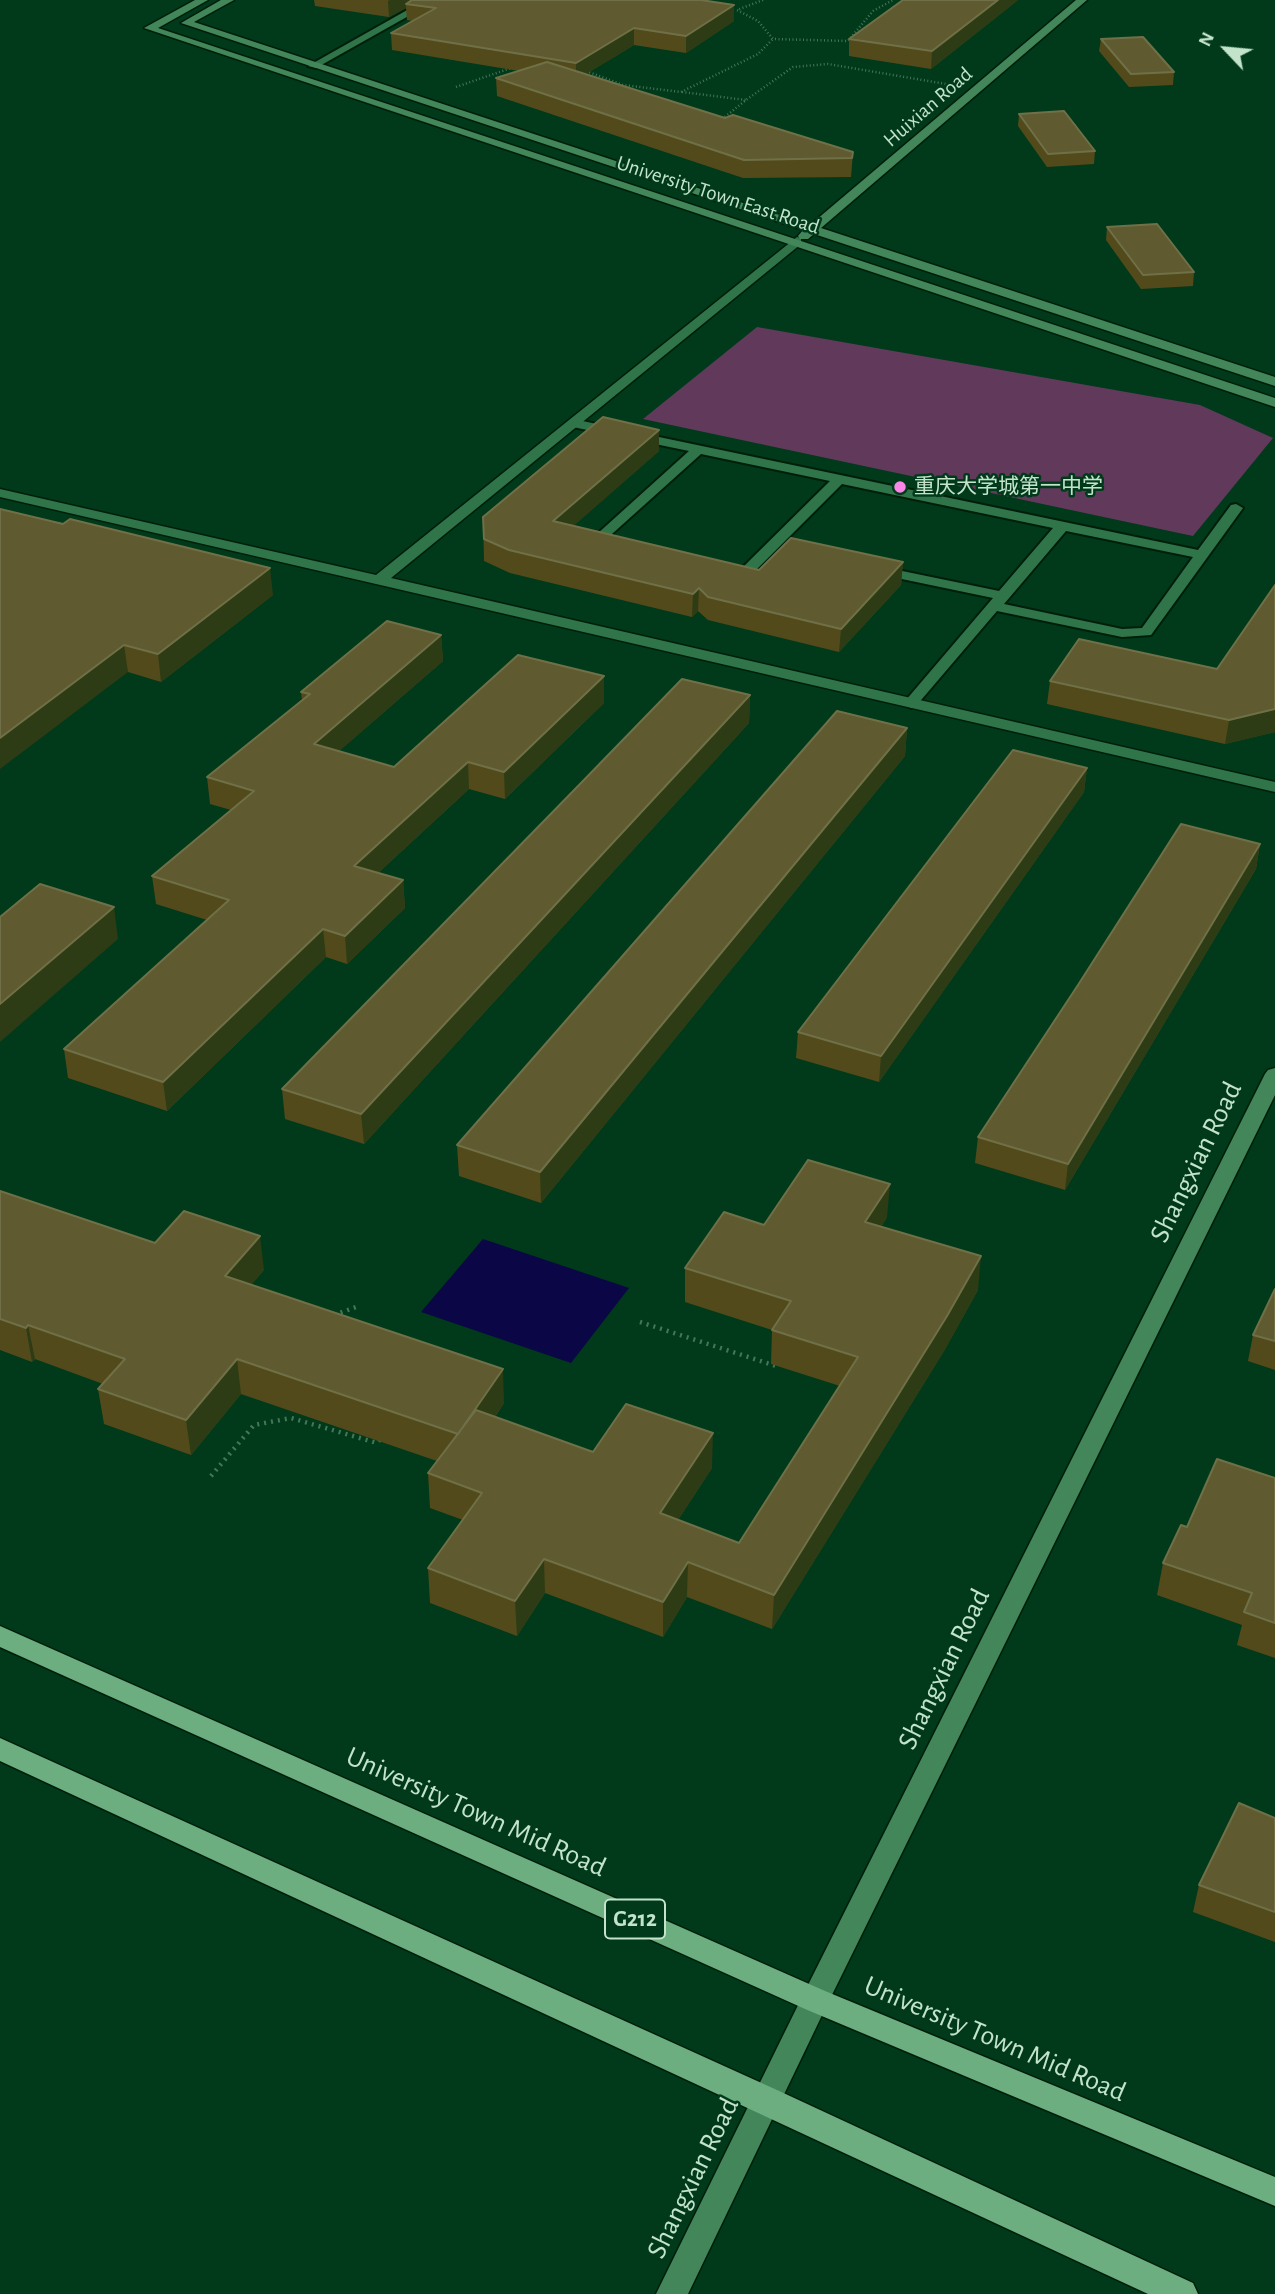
<!DOCTYPE html>
<meta charset="utf-8">
<style>
body{margin:0}
#map{position:relative;width:1275px;height:2294px;overflow:hidden;background:#003a1b;font-family:"Alegreya Sans",sans-serif}
canvas{display:block}
.north{position:absolute;left:1191px;top:14px;width:70px;height:70px;-webkit-text-stroke:5px #003a1b;paint-order:stroke;rotate:296deg;font-size:19px;font-weight:700;line-height:28px;text-align:center;color:#c3e4cb}
.north::after{content:'';display:block;margin:auto;width:24px;height:32px;background:#c3e4cb;clip-path:polygon(50% 0,100% 100%,50% 72%,0 100%)}
</style>
<div id="map">
<canvas width="1275" height="2294"></canvas>
<div class="north">N</div>
</div>
<script>
const ctx = document.querySelector('canvas').getContext('2d');
ctx.lineJoin = 'round';
function fill(path, color) {
  ctx.fillStyle = color;
  ctx.fill(path, 'evenodd');
}
function toPath(rows) {
  const path = new Path2D();
  for (const r of rows) {
    path.moveTo(r[0], r[1]);
    for (let i = 2; i < r.length; i += 2) path.lineTo(r[i], r[i + 1]);
  }
  return path;
}
function trace(path, color, width, dash) {
  ctx.strokeStyle = color;
  ctx.lineWidth = width;
  ctx.lineCap = dash ? 'butt' : 'round';
  ctx.setLineDash(dash || []);
  ctx.stroke(path);
}
function label(font, color, halo, rows, align = 'center') {
  ctx.font = font + ' "Alegreya Sans","Noto Sans SC",sans-serif';
  ctx.lineWidth = 5;
  ctx.setLineDash([]);
  ctx.textBaseline = 'middle';
  ctx.strokeStyle = halo;
  ctx.fillStyle = color;
  for (const [text, x, y, turn = 0] of rows) {
    ctx.save();
    ctx.translate(x, y);
    ctx.rotate((+turn || 0) * Math.PI / 180);
    ctx.textAlign = isNaN(turn) ? turn : align;
    if (halo) ctx.strokeText(text, 0, 0);
    ctx.fillText(text, 0, 0);
    ctx.restore();
  }
}
fill(toPath([
 [757,327,1200,405,1273,438,1193,536,643,419]
]), '#613a5b');
fill(toPath([
 [483,1239,629,1288,571,1363,421,1312]
]), '#0b0645');
const lane = toPath([
 [425,0,437,0,316,68,308,66,425,0],
 [573,419,1198,550,1231,505,1236,504,1243,508,1151,635,1122,637,997,611,916,706,911,708,903,703,906,700,993,598,873,573,873,567,878,566,999,591,1053,528,842,484,745,581,729,580,722,576,724,573,737,573,830,481,701,454,603,542,608,546,601,550,586,544,689,451,568,426,567,423,573,419],
 [1066,531,1193,557,1142,628,1122,629,1004,604,1066,531]
]);
const street = toPath([
 [797,237,801,238,801,244,391,578,1275,782,1275,792,0,497,0,489,376,575,797,237]
]);
const secondary = toPath([
 [195,0,208,0,158,28,1275,398,1275,407,144,28,195,0],
 [221,0,234,0,194,22,810,225,1076,0,1087,0,821,228,1275,377,1275,386,814,234,808,239,800,239,798,236,803,230,181,23,221,0],
 [1275,1068,1275,1095,825,2009,688,2294,656,2294,805,1991,1265,1074,1268,1070,1275,1068]
]);
const highway = toPath([
 [0,1626,825,1991,1275,2177,1275,2206,805,2009,0,1647,0,1626],
 [0,1738,777,2090,1193,2283,1198,2294,1148,2294,0,1761,0,1738]
]);
trace(lane, '#001f0a', 4);
trace(street, '#001f0a', 3);
trace(secondary, '#001f0a', 3);
trace(highway, '#001f0a', 3);
trace(toPath([
 [763,0,737,10,758,21,773,39,848,41,873,11,893,0],
 [586,71,623,85,681,92,758,54,773,39],
 [456,87,511,68],
 [682,92,746,100],
 [723,121,721,120,746,100,793,67,828,64,946,84]
]), '#457659', 2.5, [1, 2.5]);
trace(toPath([
 [334,1315,359,1306],
 [640,1322,776,1366],
 [211,1476,254,1425,291,1418,377,1443,382,1437]
]), '#457659', 4.5, [2, 5]);
fill(lane, '#30754a');
fill(street, '#30754a');
fill(secondary, '#42865a');
fill(highway, '#6cae80');
fill(toPath([
 [314,0,701,0,734,21,686,53,634,45,586,74,725,118,853,152,851,177,743,178,497,96,496,78,519,71,392,50,391,33,413,21,407,20,406,8,389,17,315,6],
 [1018,0,931,69,849,56,849,39],
 [1101,39,1174,72,1173,85,1129,87,1099,51],
 [1019,114,1095,151,1094,164,1047,167,1018,126],
 [1107,227,1194,272,1193,286,1141,289,1106,240],
 [659,430,659,451,573,526,759,570,903,562,901,585,839,652,708,620,698,611,692,617,510,573,484,561,483,517],
 [0,509,273,595,161,682,128,672],
 [1275,585,1275,732,1225,744,1047,704,1050,681,1217,669],
 [441,635,443,661,339,751,394,767,604,676,604,703,505,799,469,789,378,873,403,880,405,908,347,964,326,957,167,1111,68,1078,64,1049,207,920,156,904,152,876,231,810,210,804,207,777,302,700,301,692],
 [750,695,749,723,364,1144,285,1119,282,1089],
 [907,728,905,756,541,1203,459,1176,457,1145],
 [1087,768,1084,792,879,1082,796,1058,798,1032],
 [1260,844,1256,869,1065,1190,975,1163,978,1137],
 [0,1191,155,1243,264,1270,251,1285,504,1403,495,1417,593,1452,712,1468,678,1520,739,1543,840,1386,771,1364,772,1330,685,1302,685,1268,764,1225,887,1217,881,1227,978,1290,944,1351,772,1629,687,1597,663,1637,545,1593,517,1636,430,1603,428,1568,463,1520,430,1508,428,1473,437,1461,241,1394,191,1455,104,1424,98,1389,103,1384,35,1359,32,1362,0,1350],
 [1275,1289,1275,1370,1248,1361,1253,1335],
 [1275,1478,1275,1658,1237,1645,1242,1625,1157,1595,1163,1563,1187,1527],
 [1275,1818,1275,1942,1193,1912,1199,1885]
]), '#534a1c');
fill(toPath([
 [390,0,420,0,406,4,406,8,389,17,388,1],
 [998,0,1018,0,931,69,932,51],
 [734,5,734,21,686,53,686,36],
 [634,28,634,45,576,80,576,63],
 [659,430,659,451,553,544,553,521],
 [903,562,901,585,839,652,841,629],
 [270,568,273,595,161,682,158,654],
 [699,588,698,611,692,617,693,594],
 [441,635,443,661,316,771,314,744],
 [124,645,128,672,0,769,0,738],
 [604,676,604,703,505,799,504,772],
 [750,695,749,723,364,1144,361,1114],
 [1275,709,1275,732,1225,744,1229,720],
 [907,728,905,756,541,1203,540,1172],
 [468,762,469,789,356,893,354,866],
 [1087,768,1084,792,879,1082,881,1056],
 [1260,844,1256,869,1065,1190,1068,1164],
 [403,880,405,908,347,964,345,936],
 [114,907,118,939,0,1042,0,1004],
 [323,929,326,957,167,1111,163,1082],
 [890,1184,887,1217,863,1256,865,1222],
 [260,1236,264,1270,229,1310,225,1276],
 [981,1256,978,1290,944,1351,772,1629,774,1595],
 [28,1325,35,1359,32,1362,26,1328],
 [237,1359,241,1394,191,1455,186,1420],
 [503,1369,504,1403,460,1468,458,1434],
 [713,1433,712,1468,660,1548,660,1513],
 [544,1559,545,1593,517,1636,515,1601],
 [688,1562,687,1597,663,1637,663,1602]
]), '#2d3c14');
const building = toPath([
 [412,0,701,0,734,5,686,36,634,28,576,63,391,33,436,8,406,4,412,0],
 [903,0,998,0,932,51,849,39,903,0],
 [1143,37,1174,72,1131,74,1101,39,1143,37],
 [547,62,725,118,733,115,853,152,852,158,744,160,496,78,547,62],
 [1064,111,1095,151,1048,154,1019,114,1064,111],
 [1157,224,1194,272,1143,275,1107,227,1157,224],
 [603,417,659,430,553,521,759,570,791,538,903,562,841,629,708,597,699,588,693,594,509,550,484,539,483,517,603,417],
 [0,509,63,524,70,519,270,568,158,654,124,645,0,738,0,509],
 [1275,585,1275,709,1229,720,1050,681,1079,639,1217,669,1275,585],
 [387,621,441,635,314,744,394,767,518,655,604,676,504,772,468,762,354,866,403,880,345,936,323,929,163,1082,64,1049,229,900,152,876,254,791,207,777,310,694,301,692,387,621],
 [682,679,750,695,361,1114,282,1089,581,783,682,679],
 [837,711,907,728,540,1172,457,1145,837,711],
 [1013,750,1087,768,881,1056,798,1032,1013,750],
 [1181,824,1260,844,1068,1164,978,1137,1078,985,1181,824],
 [40,884,114,907,0,1004,0,917,40,884],
 [808,1160,890,1184,865,1222,981,1256,947,1316,774,1595,688,1562,663,1602,544,1559,515,1601,428,1568,482,1493,428,1473,476,1410,593,1452,626,1404,713,1433,660,1513,739,1543,858,1357,772,1330,791,1301,685,1268,724,1212,764,1225,808,1160],
 [0,1191,155,1243,184,1211,260,1236,225,1276,503,1369,458,1434,237,1359,186,1420,98,1389,125,1359,28,1325,26,1328,0,1319,0,1191],
 [1275,1289,1275,1341,1253,1335,1275,1289],
 [1217,1459,1275,1478,1275,1623,1244,1612,1252,1593,1163,1563,1181,1525,1187,1527,1217,1459],
 [1239,1803,1275,1818,1275,1912,1199,1885,1239,1803]
]);
fill(building, '#5f5a2f');
trace(building, '#6f7047', 2);
for (const [x, y, r, color] of [
 [900,487,7,"#fa87e8"]
]) {
  const dot = new Path2D();
  dot.arc(x, y, r, 0, 2 * Math.PI);
  ctx.fillStyle = color;
  ctx.fill(dot);
  trace(dot, '#003a1b', 2.5);
}
label('21px', '#c3e4cb', '#003a1b', [
 ["Huixian Road",928,107,-41],
 ["University Town East Road",718,195,18]
]);
label('21px', '#c3e4cb', '#003a1b', [
 ["重庆大学城第一中学",914,487]
], 'left');
for (const [x, y, w] of [
 [635,1919,60]
]) {
  const box = new Path2D();
  box.roundRect(x - w / 2, y - 19.5, w, 39, 5);
  ctx.fillStyle = '#003a1b';
  ctx.fill(box);
  trace(box, '#c3e4cb', 2);
}
label('bold 23px', '#c3e4cb', null, [
 ["G212",635,1919]
]);
label('28px', '#c3e4cb', '#003a1b', [
 ["Shangxian Road",1196,1162,-64],
 ["Shangxian Road",944,1669,-64],
 ["University Town Mid Road",476,1812,24],
 ["University Town Mid Road",995,2039,23],
 ["Shangxian Road",693,2178,-64]
]);
</script>
